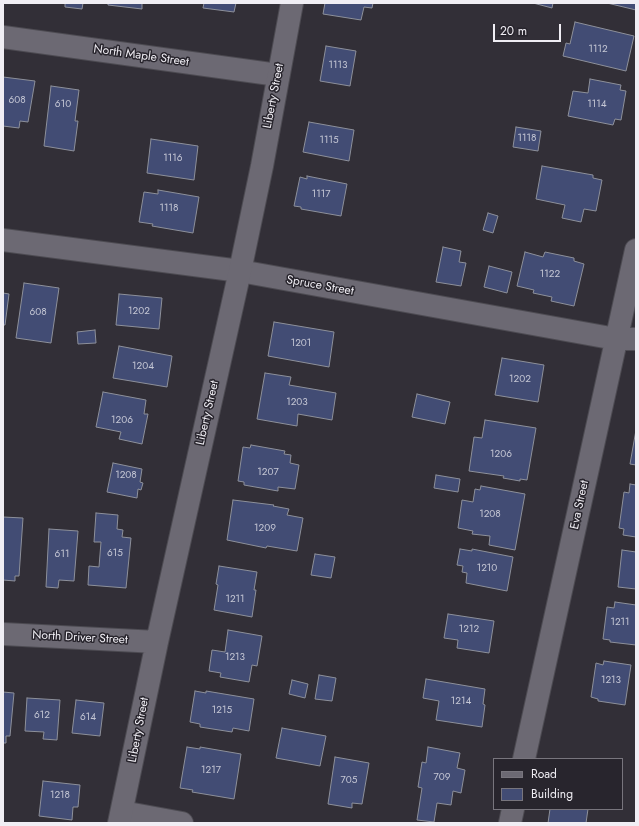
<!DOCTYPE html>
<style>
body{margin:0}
#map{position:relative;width:639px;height:826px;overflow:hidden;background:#322f37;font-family:Jost,sans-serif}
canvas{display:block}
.frame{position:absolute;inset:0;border:4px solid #f0eef4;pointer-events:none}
.legend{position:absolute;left:493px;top:758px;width:130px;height:52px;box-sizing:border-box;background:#28252d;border:1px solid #78757d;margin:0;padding:5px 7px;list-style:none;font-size:12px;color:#f0eef4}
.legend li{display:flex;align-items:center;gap:8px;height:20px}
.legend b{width:20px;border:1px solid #78757d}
.scale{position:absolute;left:493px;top:24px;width:68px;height:18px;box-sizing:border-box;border:2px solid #f0eef4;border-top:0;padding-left:5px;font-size:12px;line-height:14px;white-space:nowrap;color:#f0eef4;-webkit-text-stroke:3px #28252d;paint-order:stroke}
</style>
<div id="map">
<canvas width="639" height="826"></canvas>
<div class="frame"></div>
<ul class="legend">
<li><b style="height:5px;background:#6c6973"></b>Road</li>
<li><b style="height:11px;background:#424c74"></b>Building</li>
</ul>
<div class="scale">20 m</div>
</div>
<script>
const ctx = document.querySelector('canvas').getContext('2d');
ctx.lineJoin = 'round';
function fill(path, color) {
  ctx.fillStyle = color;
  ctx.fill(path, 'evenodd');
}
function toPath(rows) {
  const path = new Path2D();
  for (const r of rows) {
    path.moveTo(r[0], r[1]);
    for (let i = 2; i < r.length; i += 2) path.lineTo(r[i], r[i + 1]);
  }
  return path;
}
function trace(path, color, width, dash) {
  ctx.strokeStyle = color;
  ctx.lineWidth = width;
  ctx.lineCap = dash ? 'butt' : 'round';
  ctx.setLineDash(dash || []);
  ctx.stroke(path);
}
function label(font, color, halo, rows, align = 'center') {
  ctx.font = font + ' Jost,sans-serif';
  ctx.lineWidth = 3;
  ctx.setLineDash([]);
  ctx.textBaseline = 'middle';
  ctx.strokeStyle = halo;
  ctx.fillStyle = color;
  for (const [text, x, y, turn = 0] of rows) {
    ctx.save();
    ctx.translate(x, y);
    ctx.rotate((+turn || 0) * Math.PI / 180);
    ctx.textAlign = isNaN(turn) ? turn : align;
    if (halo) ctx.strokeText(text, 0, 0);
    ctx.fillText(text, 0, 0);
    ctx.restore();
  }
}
const building = toPath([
 [65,3,83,3,82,9,65,7,65,3],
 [108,3,142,3,142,9,108,5,108,3],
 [204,3,236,3,234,12,203,8,204,3],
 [325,3,373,3,372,8,364,7,361,20,323,14,325,3],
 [533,3,553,3,552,8,533,3],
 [607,3,636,3,636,10,607,3],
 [575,22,634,36,626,71,563,56,566,43,570,44,575,22],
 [326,46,356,51,350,86,320,81,326,46],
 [3,77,35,81,28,122,20,121,19,128,3,126,3,77],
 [590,79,621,85,620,90,626,91,621,120,615,119,613,125,568,116,573,91,588,93,590,79],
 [51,86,79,90,75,121,78,121,74,151,44,146,51,86],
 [309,122,354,130,349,161,303,152,309,122],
 [516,127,541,131,538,151,513,147,516,127],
 [151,139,198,146,194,180,147,173,151,139],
 [542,166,593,175,593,178,602,180,596,211,584,209,581,222,562,218,565,205,536,199,542,166],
 [307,176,347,184,341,216,301,209,301,207,294,206,300,177,307,179,307,176],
 [158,190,199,197,193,233,152,226,153,224,139,222,144,192,158,194,158,190],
 [488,213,498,216,493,233,483,230,488,213],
 [443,247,461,251,459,262,466,263,461,286,436,282,443,247],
 [525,252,543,257,545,252,574,258,574,261,584,264,574,306,551,301,552,297,533,293,534,290,517,286,525,252],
 [489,266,512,272,507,293,484,287,489,266],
 [24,283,59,288,51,343,16,338,24,283],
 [3,293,9,294,5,325,3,325,3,293],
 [119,294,162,298,159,329,116,325,119,294],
 [274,322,334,332,329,367,268,356,274,322],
 [95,330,96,343,78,344,77,332,95,330],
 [119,346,172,356,167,387,113,378,119,346],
 [502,358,544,365,538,402,495,395,502,358],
 [265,373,291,377,289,385,336,393,332,420,298,414,297,426,257,419,265,373],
 [103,392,146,400,144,414,148,414,142,444,119,439,121,432,96,427,103,392],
 [417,394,450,402,445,424,412,417,417,394],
 [485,420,536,428,527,480,520,479,520,481,503,478,504,476,469,471,474,437,482,438,485,420],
 [636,430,636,465,630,464,636,430],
 [251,445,285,451,284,454,291,455,290,463,299,465,295,489,278,487,278,491,244,485,244,482,238,481,243,447,250,448,251,445],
 [113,463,142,469,140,482,143,483,141,490,138,489,137,498,107,492,113,463],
 [436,475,460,479,458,492,434,488,436,475],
 [630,484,636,485,636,537,623,535,624,529,619,528,624,492,629,493,630,484],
 [481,486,525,494,515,550,489,545,490,536,472,534,473,531,458,528,462,500,473,502,475,489,480,490,481,486],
 [233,500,274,505,273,506,289,509,287,515,303,518,297,551,267,546,266,548,227,540,233,500],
 [96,513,118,515,117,529,123,530,122,537,131,538,126,588,88,585,89,566,99,567,101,542,94,542,96,513],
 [3,517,23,518,19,576,15,576,15,581,3,580,3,517],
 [49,529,78,531,74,581,59,580,58,588,46,587,49,529],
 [460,549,472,551,472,549,513,557,507,591,466,583,467,573,462,572,463,566,457,565,460,549],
 [622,550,636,552,636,589,618,587,622,550],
 [315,554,335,557,331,578,311,575,315,554],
 [219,566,257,572,254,590,256,590,252,617,214,610,218,585,216,584,219,566],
 [615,602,636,605,636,645,610,642,610,640,603,639,607,607,614,608,615,602],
 [448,614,494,621,489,653,457,648,458,640,444,638,448,614],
 [228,630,262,636,257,666,252,665,249,682,220,677,221,673,209,671,212,650,225,652,228,630],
 [604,661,631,665,625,705,598,701,598,699,591,697,596,663,603,665,604,661],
 [319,675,336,678,332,701,315,699,319,675],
 [426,679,485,689,483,704,485,705,482,727,436,720,439,701,423,698,426,679],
 [292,680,308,684,305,698,289,694,292,680],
 [195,691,206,693,206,691,254,699,249,731,233,728,232,732,200,727,200,724,190,722,195,691],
 [3,692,14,693,10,736,6,736,6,743,3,743,3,692],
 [27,698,60,700,57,740,43,739,44,732,25,731,27,698],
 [76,700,104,703,100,736,72,733,76,700],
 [282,728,326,736,320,766,276,758,282,728],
 [187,747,200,749,200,747,241,754,234,799,192,792,193,790,180,788,187,747],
 [428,747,460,753,457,768,465,770,461,793,453,791,451,805,437,803,434,822,417,820,422,788,418,787,422,762,426,763,428,747],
 [335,757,369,763,362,804,352,803,352,808,328,804,335,757],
 [43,781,80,785,78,807,73,807,72,820,39,816,43,781],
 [550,809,588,809,586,823,548,823,550,809]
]);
fill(building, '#424c74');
trace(building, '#8d909a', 1);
const minor = toPath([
 [3,37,278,75],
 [3,240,240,271,616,339,636,339],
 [524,759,636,250],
 [122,812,182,823],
 [510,823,513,809]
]);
const tertiary = toPath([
 [3,634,157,642],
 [119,823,157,642,240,271,262,166,292,3]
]);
trace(minor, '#4d4b52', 24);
trace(tertiary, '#4d4b52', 24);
trace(minor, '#6c6973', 22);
trace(tertiary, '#6c6973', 22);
label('10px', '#c4c6d4', null, [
 ["1112",598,50],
 ["1113",338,66],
 ["608",17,101],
 ["610",63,105],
 ["1114",597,105],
 ["1118",527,139],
 ["1115",329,141],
 ["1116",173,159],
 ["1117",321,195],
 ["1118",169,209],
 ["1122",550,275],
 ["1202",139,312],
 ["608",38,313],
 ["1201",301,344],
 ["1204",143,367],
 ["1202",520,380],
 ["1203",297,403],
 ["1206",122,421],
 ["1206",501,455],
 ["1207",268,473],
 ["1208",126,476],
 ["1208",490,515],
 ["1209",265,529],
 ["615",115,554],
 ["611",62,555],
 ["1210",487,569],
 ["1211",235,600],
 ["1211",620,623],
 ["1212",469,630],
 ["1213",235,658],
 ["1213",611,681],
 ["1214",461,702],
 ["1215",222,711],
 ["612",42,716],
 ["614",88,718],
 ["1217",211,771],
 ["709",442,778],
 ["705",349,781],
 ["1218",60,796]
]);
label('12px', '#f0eef4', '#28252d', [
 ["North Maple Street",141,56,8],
 ["Liberty Street",274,96,-79],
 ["Spruce Street",320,286,10],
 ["Liberty Street",208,413,-77],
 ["Eva Street",580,505,-78],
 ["North Driver Street",80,638,3],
 ["Liberty Street",139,730,-79]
]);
</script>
